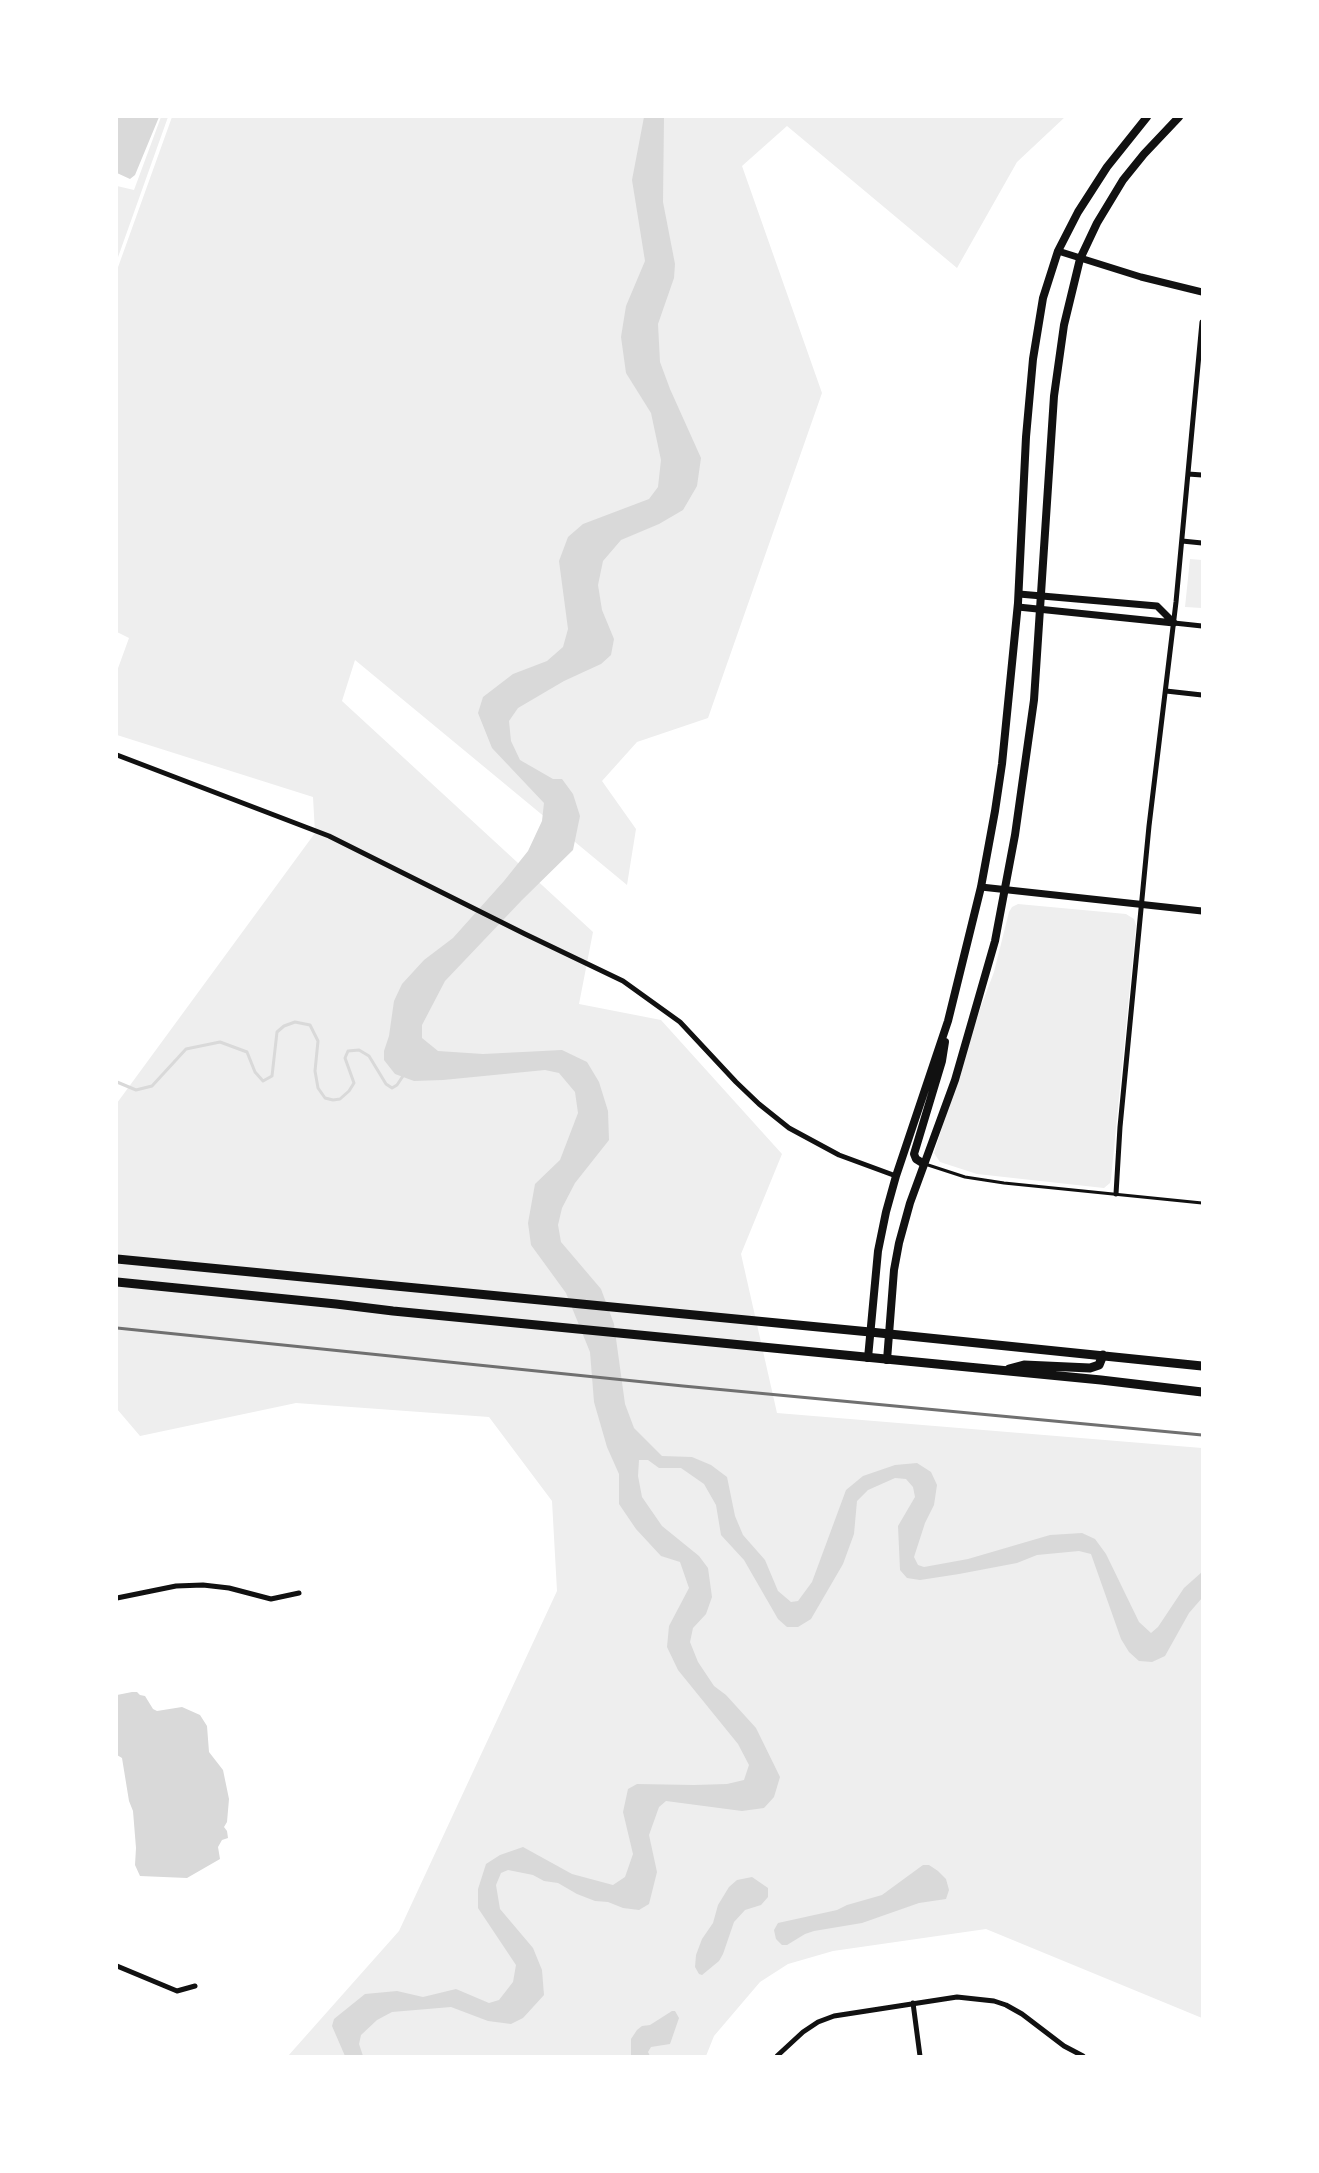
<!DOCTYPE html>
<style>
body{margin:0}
#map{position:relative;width:1319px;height:2173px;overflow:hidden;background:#fff;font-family:"IBM Plex Sans",sans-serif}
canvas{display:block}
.frame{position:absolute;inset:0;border:118px solid #fff;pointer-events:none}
</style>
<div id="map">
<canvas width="1319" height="2173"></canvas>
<div class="frame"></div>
</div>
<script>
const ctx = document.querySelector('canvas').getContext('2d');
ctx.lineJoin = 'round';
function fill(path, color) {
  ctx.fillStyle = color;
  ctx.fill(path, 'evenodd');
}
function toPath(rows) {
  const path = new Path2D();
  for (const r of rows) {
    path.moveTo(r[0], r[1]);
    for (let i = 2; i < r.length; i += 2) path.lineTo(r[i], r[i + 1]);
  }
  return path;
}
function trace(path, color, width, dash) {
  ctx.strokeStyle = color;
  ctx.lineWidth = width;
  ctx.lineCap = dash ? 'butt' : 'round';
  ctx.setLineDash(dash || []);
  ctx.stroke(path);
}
fill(toPath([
 [161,117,168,117,117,260,117,186,134,190],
 [172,117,1065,117,1017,162,957,268,787,126,742,166,822,393,708,718,637,742,602,781,636,829,627,885,355,660,342,701,593,932,579,1004,661,1020,782,1154,741,1254,777,1413,1202,1448,1202,2018,986,1929,833,1951,788,1964,760,1982,714,2036,706,2056,288,2056,399,1931,557,1591,552,1501,489,1417,296,1403,140,1436,117,1409,117,1103,315,833,313,797,117,735,117,671,129,638,117,632,117,270],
 [1190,559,1202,560,1202,608,1185,607],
 [1018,904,1126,914,1134,919,1136,925,1111,1179,1110,1183,1104,1188,977,1174,940,1162,934,1153,980,1009,994,972,1009,912,1012,907]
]), '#eee');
fill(toPath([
 [159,117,135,175,130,179,117,173,117,118],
 [644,117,664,117,663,202,675,264,674,278,658,324,660,362,670,389,701,458,697,486,683,510,659,524,621,540,603,561,598,585,602,610,614,639,611,655,601,664,564,681,518,708,509,721,511,741,520,760,553,779,562,779,573,794,580,816,573,850,522,900,445,981,422,1025,422,1038,438,1051,483,1054,562,1050,587,1062,599,1082,608,1111,609,1140,575,1183,562,1208,558,1225,561,1242,601,1289,614,1324,625,1404,634,1428,662,1456,692,1457,711,1465,727,1477,735,1516,743,1535,765,1560,778,1591,791,1602,798,1601,812,1582,846,1490,863,1476,895,1465,917,1463,931,1472,937,1485,934,1505,925,1523,914,1557,918,1565,924,1567,968,1559,1050,1535,1082,1533,1095,1539,1106,1554,1139,1622,1151,1633,1158,1627,1184,1588,1202,1572,1202,1598,1189,1613,1165,1656,1152,1662,1139,1661,1129,1652,1121,1639,1091,1554,1079,1551,1037,1555,1017,1563,959,1574,920,1580,907,1578,900,1570,898,1526,915,1497,913,1487,906,1479,895,1478,868,1490,857,1501,854,1534,843,1564,811,1619,798,1627,787,1627,778,1619,744,1560,721,1535,716,1505,704,1484,681,1468,659,1468,648,1460,639,1460,638,1476,642,1497,662,1526,699,1556,708,1568,712,1597,706,1614,693,1628,690,1642,698,1662,714,1686,726,1695,756,1728,780,1777,774,1797,764,1808,742,1811,666,1801,659,1807,649,1835,657,1872,649,1904,639,1910,623,1908,608,1902,595,1901,577,1894,558,1883,544,1881,533,1875,508,1870,501,1873,496,1885,500,1909,533,1948,542,1970,544,1995,523,2018,511,2024,488,2021,451,2007,392,2012,377,2020,361,2035,359,2044,363,2056,345,2056,332,2026,334,2019,365,1994,397,1991,423,1997,456,1989,489,2003,499,2000,513,1982,516,1965,478,1908,478,1889,486,1864,500,1855,523,1847,572,1874,613,1885,625,1877,633,1854,623,1812,628,1789,637,1784,694,1785,727,1784,744,1780,749,1765,738,1744,678,1670,667,1647,669,1626,689,1588,680,1562,661,1556,636,1529,619,1504,619,1474,607,1447,594,1402,590,1352,566,1293,531,1245,528,1223,535,1184,560,1160,578,1113,575,1092,559,1073,545,1070,443,1080,414,1081,395,1074,384,1060,384,1051,389,1036,394,1001,402,984,424,960,453,938,504,881,528,851,542,821,544,803,492,748,478,713,483,697,513,674,547,661,563,647,568,629,559,561,568,537,583,524,649,499,658,487,661,460,651,413,626,373,621,337,626,306,645,261,632,180],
 [132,1692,137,1692,140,1695,145,1696,153,1709,157,1711,182,1707,200,1715,207,1726,209,1752,223,1770,229,1799,227,1822,224,1827,227,1831,228,1838,222,1840,218,1847,220,1859,187,1878,140,1876,135,1865,136,1848,133,1811,129,1801,122,1758,117,1755,117,1695],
 [923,1865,929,1865,938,1871,946,1879,949,1890,946,1899,919,1903,862,1923,814,1931,805,1934,787,1945,782,1945,776,1939,774,1930,778,1923,837,1910,847,1905,882,1895],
 [752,1877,768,1888,768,1897,761,1905,745,1910,734,1922,723,1954,719,1961,702,1975,699,1974,695,1967,696,1955,702,1939,713,1923,718,1905,729,1887,737,1880],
 [672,2011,675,2011,679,2018,670,2044,651,2047,648,2052,650,2056,631,2056,631,2039,637,2030,642,2026,650,2025]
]), '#d9d9d9');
trace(toPath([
 [117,1082,136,1090,152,1086,186,1049,220,1042,247,1052,255,1072,263,1081,272,1076,277,1032,284,1026,295,1022,310,1025,318,1041,315,1071,318,1088,325,1098,333,1100,340,1099,349,1091,354,1083,345,1058,348,1051,359,1050,369,1056,386,1084,392,1088,397,1085,403,1076]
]), '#d9d9d9', 3);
trace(toPath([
 [925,1164,965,1177,1004,1183,1202,1203]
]), '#111', 3);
trace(toPath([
 [1188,474,1202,475],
 [1182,541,1202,543],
 [1174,623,1202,626],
 [1166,691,1202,695],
 [117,755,329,836,525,934,623,981,680,1022,736,1082,759,1104,789,1128,839,1155,896,1176],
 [1116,1194,1120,1127,1149,826,1176,602,1202,322],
 [117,1598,176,1586,203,1585,229,1588,271,1599,299,1593],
 [117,1966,177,1991,195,1986],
 [913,2003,920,2056],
 [777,2056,803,2032,818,2022,834,2016,957,1997,994,2001,1006,2005,1022,2014,1064,2046,1083,2056]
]), '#111', 5);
trace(toPath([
 [1058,251,1141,277,1202,292],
 [1019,594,1157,606,1174,623],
 [1018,607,1174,623],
 [981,887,1202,911]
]), '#111', 7);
trace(toPath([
 [924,1164,916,1159,914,1154,942,1061,945,1042],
 [868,1358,878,1251,886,1212,896,1176,948,1021,981,887,995,811,1002,764,1018,603,1026,437,1033,359,1043,298,1058,251,1078,212,1107,167,1147,117],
 [887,1360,894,1270,899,1243,910,1203,955,1080,972,1021,995,941,1015,835,1034,700,1054,396,1064,325,1080,259,1097,223,1123,180,1144,154,1179,117]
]), '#111', 8);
trace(toPath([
 [117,1259,870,1332,1202,1366],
 [117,1282,336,1304,393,1311,1101,1380,1202,1392],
 [1009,1369,1024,1365,1090,1368,1099,1365,1103,1355]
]), '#111', 9);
trace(toPath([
 [117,1328,683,1386,1202,1435]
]), '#707070', 3);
</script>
